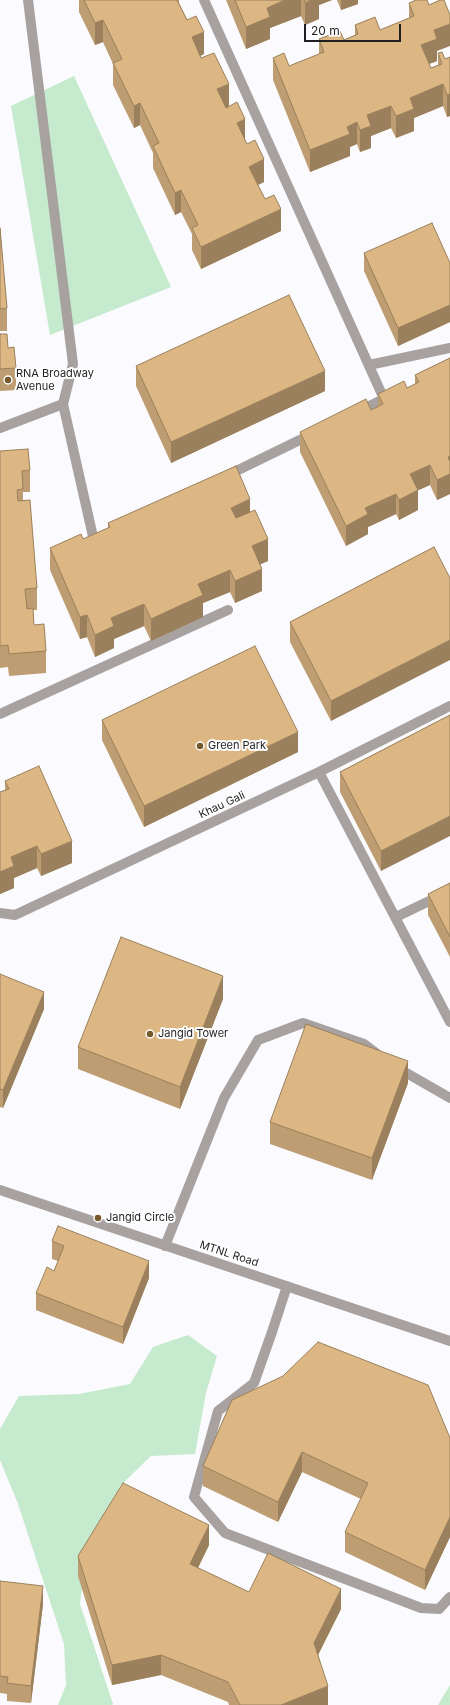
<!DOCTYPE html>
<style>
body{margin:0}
#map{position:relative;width:450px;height:1705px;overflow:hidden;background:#fbfafe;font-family:Inter,sans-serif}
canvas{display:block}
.scale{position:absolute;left:304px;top:24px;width:97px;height:18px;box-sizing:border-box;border:2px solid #1f1e22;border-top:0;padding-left:5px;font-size:12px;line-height:14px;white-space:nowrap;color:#1f1e22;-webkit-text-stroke:3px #fff;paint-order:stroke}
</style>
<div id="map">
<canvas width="450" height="1705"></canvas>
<div class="scale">20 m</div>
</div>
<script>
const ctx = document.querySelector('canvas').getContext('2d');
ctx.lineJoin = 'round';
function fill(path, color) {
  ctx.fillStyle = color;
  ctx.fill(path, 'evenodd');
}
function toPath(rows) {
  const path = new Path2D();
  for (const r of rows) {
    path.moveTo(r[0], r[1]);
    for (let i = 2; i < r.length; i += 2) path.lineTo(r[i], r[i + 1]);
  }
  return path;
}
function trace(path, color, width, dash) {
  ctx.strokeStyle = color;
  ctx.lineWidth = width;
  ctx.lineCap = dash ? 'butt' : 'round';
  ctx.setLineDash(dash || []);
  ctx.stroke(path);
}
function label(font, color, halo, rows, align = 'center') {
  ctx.font = font + ' Inter,sans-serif';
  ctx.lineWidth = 4;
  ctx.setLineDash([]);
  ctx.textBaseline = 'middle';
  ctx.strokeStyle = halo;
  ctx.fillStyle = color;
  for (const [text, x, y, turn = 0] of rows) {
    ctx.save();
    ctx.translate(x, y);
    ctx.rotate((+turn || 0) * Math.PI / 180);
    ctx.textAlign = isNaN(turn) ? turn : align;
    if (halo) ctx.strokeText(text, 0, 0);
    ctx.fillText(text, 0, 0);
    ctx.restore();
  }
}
fill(toPath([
 [74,76,171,287,50,335,11,106],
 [188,1335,217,1356,206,1393,195,1454,151,1456,120,1486,98,1543,84,1570,80,1604,113,1704,112,1705,58,1705,66,1685,64,1644,18,1504,0,1460,0,1429,19,1396,79,1394,130,1384,153,1347],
 [450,1685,450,1705,438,1705]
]), '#c5eacd');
trace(toPath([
 [28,0,73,364,63,404],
 [204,0,384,399,357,412],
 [369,365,450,348],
 [0,428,63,404,94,541,100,538],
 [226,476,312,434],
 [0,714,228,610],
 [319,772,450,1022],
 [0,913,15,915,319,772,450,706],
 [396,917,450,891],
 [396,1067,450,1098],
 [0,1190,450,1341],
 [165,1246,224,1098,258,1040,303,1023,364,1044,376,1053],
 [287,1286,272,1332,254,1383,218,1411,194,1497,225,1533,421,1608,439,1609,450,1597]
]), '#a7a1a0', 10);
fill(toPath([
 [79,0,179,0,179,3,204,54,200,56,229,106,264,182,258,185,281,231,201,269,192,250,192,234,181,212,175,215,153,168,153,153,140,125,134,128,113,85,113,64,103,42,95,45,79,12],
 [226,0,332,0,319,5,319,19,305,25,301,16,270,28,270,39,246,49],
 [337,0,358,0,358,4,341,10],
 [409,3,437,51,437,61,429,64,431,68,438,65,438,53,445,59,450,57,450,116,447,117,443,106,414,118,414,131,396,138,391,128,371,136,371,148,360,152,357,144,350,147,350,156,310,172,273,80,273,58,289,66,319,54,319,39,344,40,355,35,355,25,380,30,409,18],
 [0,228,7,308,7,331,0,331],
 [364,253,450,263,450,322,398,346,364,271],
 [0,334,8,348,16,368,16,390,0,391],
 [450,358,450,494,437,500,430,485,418,490,418,510,399,520,396,514,368,527,368,534,346,546,300,452,300,432,371,410,378,406,378,394,407,388,415,384,415,375],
 [136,366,325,391,171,463,136,386],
 [0,451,30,470,30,492,23,492,23,500,37,588,37,610,33,610,34,625,46,651,46,673,9,676,8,667,0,668],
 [250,512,268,561,260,564,262,591,235,603,230,592,203,603,203,617,151,641,144,626,114,639,114,648,95,657,87,637,80,639,50,570,50,548,83,539,108,528,108,523],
 [434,547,331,721,290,642,290,622],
 [450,715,381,871,340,792,340,772],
 [102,720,298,752,144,827,102,740],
 [5,781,72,863,41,876,37,868,14,878,14,888,0,894,0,792,5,790],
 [450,883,450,957,428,915,428,894],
 [0,974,44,1009,3,1108,0,1107],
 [223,999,180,1109,78,1069,78,1047],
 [408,1083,372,1180,270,1144,270,1122],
 [52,1241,149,1278,123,1344,36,1310,36,1293,54,1271,58,1261,52,1259],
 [232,1400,450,1438,450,1537,425,1590,345,1552,345,1532,361,1499,302,1472,278,1522,203,1486,203,1466],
 [209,1545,198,1568,249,1592,341,1609,318,1655,328,1705,229,1705,228,1702,161,1675,112,1685,78,1576,78,1556],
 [0,1581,43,1604,31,1703,7,1701,7,1694,0,1693]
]), '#bd9d71');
fill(toPath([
 [285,0,301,0,301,16,270,28,270,39,246,49,246,27,267,8],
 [312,0,332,0,319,5,319,19,305,25,305,3],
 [341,0,358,0,358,4,341,10],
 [103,20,103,42,95,45,95,23],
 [450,24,450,46,437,51,437,61,421,67,421,45,434,30],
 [204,32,204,54,192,60,192,37],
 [229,84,229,106,217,111,217,89],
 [443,84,443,106,414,118,414,131,396,138,396,116,410,98],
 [450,94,450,116,447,117,447,95],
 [140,103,140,125,134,128,134,106],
 [391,106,391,128,371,136,371,148,360,152,360,130,367,115],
 [245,119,245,141,237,123],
 [357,122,357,144,350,147,350,156,310,172,310,150,347,127],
 [264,159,264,182,249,189,249,167],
 [181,190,181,212,175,215,175,193],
 [281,209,281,231,201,269,201,247],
 [450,305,450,322,398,346,398,328],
 [325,371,325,391,171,463,171,442],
 [450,456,450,494,437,500,437,480,448,457],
 [430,465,430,485,410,494,410,474],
 [418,490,418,510,399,520,399,500],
 [396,494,396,514,368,527,368,534,346,546,346,526,365,508],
 [250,499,250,521,231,530,231,508],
 [268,539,268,561,252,568,252,546],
 [262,569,262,591,235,603,235,581],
 [230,570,230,592,203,603,203,617,151,641,151,619,198,584],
 [144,604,144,626,114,639,114,648,95,657,95,635,111,618],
 [87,615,87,637,80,639,80,617],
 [450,640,450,660,331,721,331,701],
 [298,732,298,752,144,827,144,806],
 [450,816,450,836,381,871,381,851],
 [72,841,72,863,41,876,41,854],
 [37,846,37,868,14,878,14,888,0,894,0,872,11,857],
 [223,976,223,999,180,1109,180,1087],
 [44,992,44,1009,3,1108,3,1090],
 [408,1061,408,1083,372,1180,372,1158],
 [149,1261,149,1278,123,1344,123,1327],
 [302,1452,302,1472,278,1522,278,1502],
 [450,1517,450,1537,425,1590,425,1570],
 [209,1525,209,1545,190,1584,190,1564],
 [43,1586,43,1604,31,1703,31,1686],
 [341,1589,341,1609,314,1663,314,1643],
 [161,1655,161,1675,112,1685,112,1665],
 [328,1686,328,1705,281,1705]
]), '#9a805c');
const building = toPath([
 [84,0,177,0,187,20,196,16,204,32,192,37,201,58,214,53,229,84,217,89,226,108,237,102,245,119,237,123,247,144,255,140,264,159,249,167,265,199,274,195,281,209,201,247,192,228,198,225,181,190,175,193,153,146,159,143,140,103,134,106,113,63,122,59,103,20,95,23,84,0],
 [235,0,285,0,267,8,270,17,246,27,235,0],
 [304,0,312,0,305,3,304,0],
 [416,0,427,0,429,5,440,0,444,0,450,15,450,24,434,30,437,39,421,45,431,68,442,64,438,53,442,52,445,59,450,57,450,94,447,95,443,84,410,98,414,109,396,116,391,106,367,115,371,126,360,130,357,122,347,127,350,134,310,150,273,58,284,53,289,66,324,52,319,39,340,31,344,40,358,34,355,25,375,17,380,30,414,16,409,3,416,0],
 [432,223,450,263,450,305,398,328,364,253,432,223],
 [0,228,7,308,0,309,0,228],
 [289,295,325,371,171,442,136,366,289,295],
 [0,334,7,334,8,348,14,347,16,368,0,369,0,334],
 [450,358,450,456,448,457,450,462,450,474,437,480,430,465,410,474,418,490,399,500,396,494,365,508,368,514,346,526,300,432,366,399,371,410,383,404,378,394,404,381,407,388,419,382,415,375,450,358],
 [28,449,30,470,22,471,23,489,17,490,18,501,30,500,37,588,25,589,27,609,33,608,34,625,44,624,46,651,9,654,8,645,0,646,0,451,28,449],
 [236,466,250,499,231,508,236,518,255,510,268,539,252,546,262,569,235,581,230,570,198,584,203,595,151,619,144,604,111,618,114,626,95,635,87,615,80,617,50,548,81,534,83,539,110,527,108,523,236,466],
 [434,547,450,578,450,640,331,701,290,622,434,547],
 [255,646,298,732,144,806,102,720,255,646],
 [450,715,450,816,381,851,340,772,450,715],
 [39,766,72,841,41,854,37,846,11,857,14,866,0,872,0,792,9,789,5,781,39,766],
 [450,883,450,937,428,894,450,883],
 [121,937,223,976,180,1087,78,1047,121,937],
 [0,974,44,992,3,1090,0,1089,0,974],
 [306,1024,408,1061,372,1158,270,1122,306,1024],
 [58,1226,149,1261,123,1327,36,1293,47,1267,54,1271,64,1246,52,1241,58,1226],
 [318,1342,428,1385,450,1438,450,1517,425,1570,345,1532,368,1483,302,1452,278,1502,203,1466,232,1400,283,1376,318,1342],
 [123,1483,209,1525,190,1564,249,1592,268,1553,341,1589,314,1643,328,1686,281,1705,240,1705,228,1682,161,1655,112,1665,78,1556,123,1483],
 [0,1581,43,1586,31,1686,7,1683,8,1677,0,1676,0,1581]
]);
fill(building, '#dcb783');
trace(building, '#9a805c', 1);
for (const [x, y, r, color] of [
 [8,380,4,"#765a2d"],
 [200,746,4,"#765a2d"],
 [150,1034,4,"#765a2d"],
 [98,1218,4,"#765a2d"]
]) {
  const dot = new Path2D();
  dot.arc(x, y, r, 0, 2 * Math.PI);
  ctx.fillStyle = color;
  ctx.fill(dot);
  trace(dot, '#fff', 1.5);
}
label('11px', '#1f1e22', '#fff', [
 ["RNA Broadway",16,374],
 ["Avenue",16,387],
 ["Green Park",208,746],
 ["Jangid Tower",158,1034],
 ["Jangid Circle",106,1218]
], 'left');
label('11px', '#1f1e22', '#fff', [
 ["Khau Gali",222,805,-25],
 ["MTNL Road",229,1254,18]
]);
</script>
